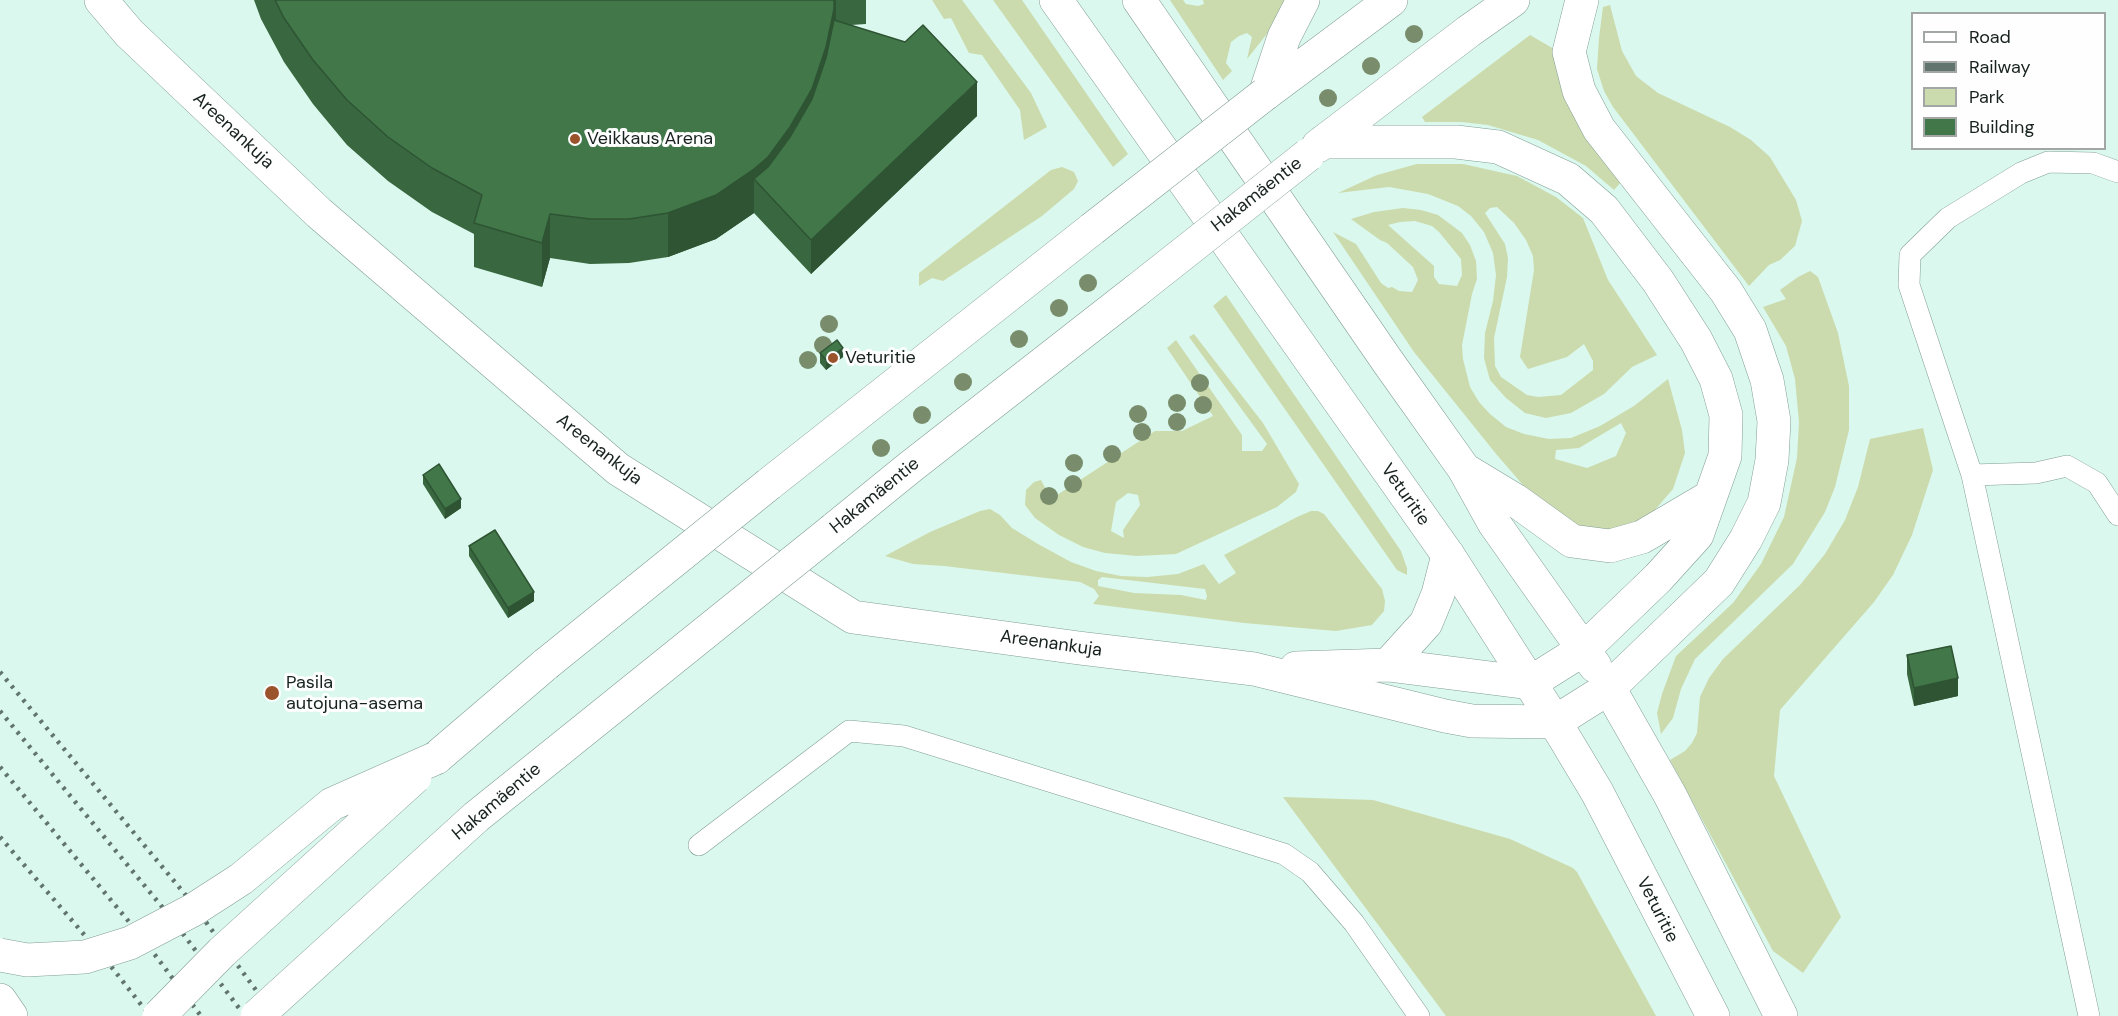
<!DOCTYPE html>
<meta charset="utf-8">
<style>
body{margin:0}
#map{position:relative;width:2118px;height:1016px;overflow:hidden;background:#daf8ed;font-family:"DM Sans",sans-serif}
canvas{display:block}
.legend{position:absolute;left:1911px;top:12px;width:195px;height:138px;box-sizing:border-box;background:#fefefe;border:2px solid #a2a6a4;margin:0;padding:8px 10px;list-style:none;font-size:18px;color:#17221e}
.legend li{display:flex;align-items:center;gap:12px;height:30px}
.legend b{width:30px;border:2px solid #a2a6a4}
</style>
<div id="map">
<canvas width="2118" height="1016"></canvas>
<ul class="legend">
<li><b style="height:8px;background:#fff"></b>Road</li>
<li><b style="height:8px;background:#62746e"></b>Railway</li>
<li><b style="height:16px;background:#ccdbad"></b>Park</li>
<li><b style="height:16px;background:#427849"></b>Building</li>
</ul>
</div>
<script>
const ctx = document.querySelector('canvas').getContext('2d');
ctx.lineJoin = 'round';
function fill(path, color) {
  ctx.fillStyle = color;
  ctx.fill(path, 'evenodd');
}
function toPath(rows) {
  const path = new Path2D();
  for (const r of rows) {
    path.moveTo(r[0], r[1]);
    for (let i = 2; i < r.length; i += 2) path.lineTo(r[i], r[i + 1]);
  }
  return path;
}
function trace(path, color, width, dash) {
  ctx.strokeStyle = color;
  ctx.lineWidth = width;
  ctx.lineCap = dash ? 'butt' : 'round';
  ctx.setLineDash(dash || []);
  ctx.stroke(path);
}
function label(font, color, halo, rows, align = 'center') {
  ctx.font = font + ' "DM Sans",sans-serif';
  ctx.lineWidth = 6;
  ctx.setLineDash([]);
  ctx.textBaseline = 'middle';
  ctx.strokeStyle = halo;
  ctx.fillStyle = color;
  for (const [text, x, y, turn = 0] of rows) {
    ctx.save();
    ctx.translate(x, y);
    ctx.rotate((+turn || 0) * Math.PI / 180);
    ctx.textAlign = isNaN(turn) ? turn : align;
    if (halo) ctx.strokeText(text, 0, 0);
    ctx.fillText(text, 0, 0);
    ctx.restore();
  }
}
fill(toPath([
 [932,0,962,0,1031,93,1047,127,1024,140,1020,110,982,55,969,53,951,18,944,19],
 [993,0,1022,0,1128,154,1113,167],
 [1170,0,1183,0,1186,4,1198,6,1204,4,1203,0,1289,0,1274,25,1247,59,1252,37,1247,33,1239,36,1231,42,1226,63,1232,71,1223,80],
 [1610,5,1622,51,1636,76,1658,93,1730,127,1751,140,1770,157,1796,200,1802,221,1795,246,1780,260,1769,265,1749,286,1613,107,1604,91,1597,69,1599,38,1603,7],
 [1530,35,1554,49,1560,83,1570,110,1621,182,1614,190,1586,166,1538,140,1488,125,1462,122,1425,122,1422,117],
 [1417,164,1463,164,1517,176,1556,197,1583,218,1608,280,1657,355,1632,367,1604,394,1571,413,1546,418,1525,413,1506,398,1490,380,1484,358,1485,333,1493,301,1496,275,1493,253,1484,232,1471,216,1458,206,1428,194,1389,187,1338,193,1377,175],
 [1497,207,1514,223,1526,240,1533,256,1534,270,1520,357,1528,369,1567,357,1584,344,1593,361,1593,370,1561,395,1538,397,1527,395,1501,377,1495,366,1494,338,1507,277,1508,258,1505,244,1485,213,1490,208],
 [1062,167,1074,172,1078,181,1074,189,1042,216,943,281,932,278,919,286,919,273,1051,170],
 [1403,208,1421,210,1438,215,1462,233,1470,245,1476,261,1477,279,1472,294,1462,345,1463,359,1470,387,1479,402,1490,414,1506,427,1524,434,1549,439,1571,438,1600,426,1634,406,1668,379,1682,430,1685,453,1673,489,1654,511,1645,519,1617,530,1580,528,1529,492,1497,455,1414,352,1333,232,1356,244,1381,283,1388,288,1392,287,1399,291,1412,292,1418,280,1413,267,1387,243,1380,240,1351,219,1374,212],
 [1415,221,1432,226,1439,232,1461,259,1462,275,1457,286,1439,284,1434,277,1434,266,1388,225,1400,222],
 [1621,423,1626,433,1616,456,1587,468,1555,459,1556,450,1579,448],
 [1810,271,1818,277,1838,333,1849,386,1849,430,1835,487,1825,512,1793,564,1695,659,1681,689,1673,718,1661,734,1657,713,1662,694,1676,656,1733,603,1761,564,1784,517,1797,458,1799,422,1795,379,1786,346,1763,307,1786,299,1780,290,1798,277],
 [1226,295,1401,551,1407,568,1407,575,1397,570,1213,306],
 [1194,334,1263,423,1299,484,1296,492,1277,507,1176,554,1137,556,1105,553,1083,547,1059,535,1035,518,1025,505,1026,490,1034,482,1041,480,1051,499,1155,431,1182,431,1213,416,1167,348,1176,340,1242,435,1242,451,1262,451,1267,444,1189,337],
 [1128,493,1138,495,1140,505,1123,530,1124,538,1111,531,1116,502],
 [1923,428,1933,470,1912,535,1893,575,1874,602,1780,710,1774,776,1841,917,1803,973,1773,951,1670,760,1685,751,1692,743,1697,733,1700,697,1709,678,1723,659,1800,585,1825,554,1845,520,1858,487,1870,439],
 [990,509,1000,515,1012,528,1038,544,1071,562,1096,571,1121,576,1147,577,1178,574,1204,564,1219,584,1236,573,1224,555,1297,517,1311,511,1318,511,1324,514,1382,589,1385,601,1384,611,1372,625,1336,631,1244,623,1093,604,1099,596,1094,589,1080,582,944,566,913,564,885,556,930,532,980,511],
 [1102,577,1205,589,1207,596,1206,600,1181,595,1134,593,1098,586,1098,580],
 [1283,797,1373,800,1510,839,1573,868,1577,872,1656,1016,1446,1016]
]), '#ccdbad');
const lane = toPath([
 [1972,475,2036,473,2067,466,2097,483,2118,515],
 [699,845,849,731,904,736,1284,854,1310,872,1354,923,1419,1016],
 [2089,1016,1972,475,1909,285,1910,255,1948,218,2021,173,2048,162,2093,163,2118,172]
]);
const street = toPath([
 [101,0,129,33,319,213,618,469,853,617,1079,648,1254,669,1445,716,1472,721,1555,722],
 [1388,665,1426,623,1438,594,1448,555],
 [1296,668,1388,665,1530,683]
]);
const secondary = toPath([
 [1609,688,1670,795,1781,1016],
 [1555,722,1597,792,1713,1016]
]);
const primary = toPath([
 [1056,0,1448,555,1555,722,1609,688,1719,582,1746,539,1764,503,1772,460,1774,421,1767,380,1750,330,1726,291,1599,129,1579,91,1569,52,1582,0],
 [1139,0,1388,362,1464,469,1494,523,1595,666],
 [1265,94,1391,0],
 [1265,94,1284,37,1303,0],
 [1323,142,1456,142,1498,147,1568,179,1604,210,1658,281,1696,340,1716,379,1726,415,1725,456,1697,535,1658,578,1584,649,1530,683],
 [1318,146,1469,31,1513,0],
 [1467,471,1515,500,1572,541,1610,546,1642,537,1710,497],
 [769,484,1092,229],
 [834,529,909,468,1137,290],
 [436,758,546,664],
 [0,1000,11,1016]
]);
trace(lane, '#829e94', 22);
trace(street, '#829e94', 34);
trace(secondary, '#829e94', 34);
trace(primary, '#829e94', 34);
trace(lane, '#fff', 21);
trace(street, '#fff', 33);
trace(secondary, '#fff', 33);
trace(primary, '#fff', 33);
trace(toPath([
 [0,672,189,899,275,1016],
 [0,711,168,914,245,1016],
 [0,767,140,935,201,1016],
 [0,837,106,960,150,1016]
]), '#62746e', 4.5, [3, 6]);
const primaryBridge = toPath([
 [1092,229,1265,94],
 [1137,290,1308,155],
 [546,664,769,484],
 [0,955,27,960,85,957,130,943,193,910,241,879,332,804,436,758],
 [159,1016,222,952,415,777],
 [257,1016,476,817,834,529]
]);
trace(primaryBridge, '#829e94', 34, []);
trace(primaryBridge, '#fff', 33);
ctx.fillStyle = '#798d6c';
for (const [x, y] of [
 [1414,34],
 [1371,66],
 [1328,98],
 [1088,283],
 [1059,308],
 [829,324],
 [1019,339],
 [823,345],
 [808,360],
 [963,382],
 [1200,383],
 [1177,403],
 [1203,405],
 [1138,414],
 [922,415],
 [1177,422],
 [1142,432],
 [881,448],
 [1112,454],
 [1074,463],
 [1073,484],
 [1049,496]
]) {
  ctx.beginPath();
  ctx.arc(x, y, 9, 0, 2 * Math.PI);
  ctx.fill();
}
fill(toPath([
 [254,0,866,0,866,24,851,25,977,116,811,274,754,213,716,239,668,257,629,263,590,264,550,258,542,287,474,267,474,234,432,212,388,181,347,145,313,104,284,62,261,19],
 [820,353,843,357,826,370,820,363],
 [423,475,461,508,445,519,423,484],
 [469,546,534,601,508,618,469,556],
 [1907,655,1958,696,1914,706,1907,674]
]), '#39673f');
fill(toPath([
 [834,0,836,0,836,27,812,133,754,179,754,213,716,239,668,257,668,213],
 [977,82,977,116,811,274,811,240],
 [550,214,550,258,542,287,542,243],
 [843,348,843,357,826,370,826,360],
 [461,499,461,508,445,519,445,509],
 [534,592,534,601,508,618,508,608],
 [1958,678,1958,696,1914,706,1914,688]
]), '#2e5433');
const building = toPath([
 [275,0,834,0,834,9,826,47,812,89,790,127,768,157,754,169,716,195,668,213,629,219,590,219,550,214,542,243,474,223,482,195,432,168,388,137,347,100,313,60,284,18,275,0],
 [834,20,905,42,923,25,977,82,811,240,754,179,768,167,790,137,812,99,826,58,834,20],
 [837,340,843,348,826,360,820,353,837,340],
 [439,464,461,499,445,509,423,475,439,464],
 [495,530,534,592,508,608,469,546,495,530],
 [1951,646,1958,678,1914,688,1907,655,1951,646]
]);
fill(building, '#427849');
trace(building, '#2e5433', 1.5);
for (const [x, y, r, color] of [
 [575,139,6,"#9a532b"],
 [833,358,6,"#9a532b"],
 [272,693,8,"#9a532b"]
]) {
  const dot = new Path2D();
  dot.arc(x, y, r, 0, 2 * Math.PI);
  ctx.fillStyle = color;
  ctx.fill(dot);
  trace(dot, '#fefefe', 2);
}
label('18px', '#17221e', '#fefefe', [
 ["Areenankuja",233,131,43],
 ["Hakamäentie",1257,195,-38],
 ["Areenankuja",599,450,38],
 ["Veturitie",1405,495,55],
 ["Hakamäentie",875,496,-39],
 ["Areenankuja",1051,644,8],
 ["Hakamäentie",497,802,-40],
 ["Veturitie",1657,910,63]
]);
label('18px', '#17221e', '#fefefe', [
 ["Veikkaus Arena",587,139],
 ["Veturitie",845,358],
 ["Pasila",286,683],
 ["autojuna-asema",286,704]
], 'left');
</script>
